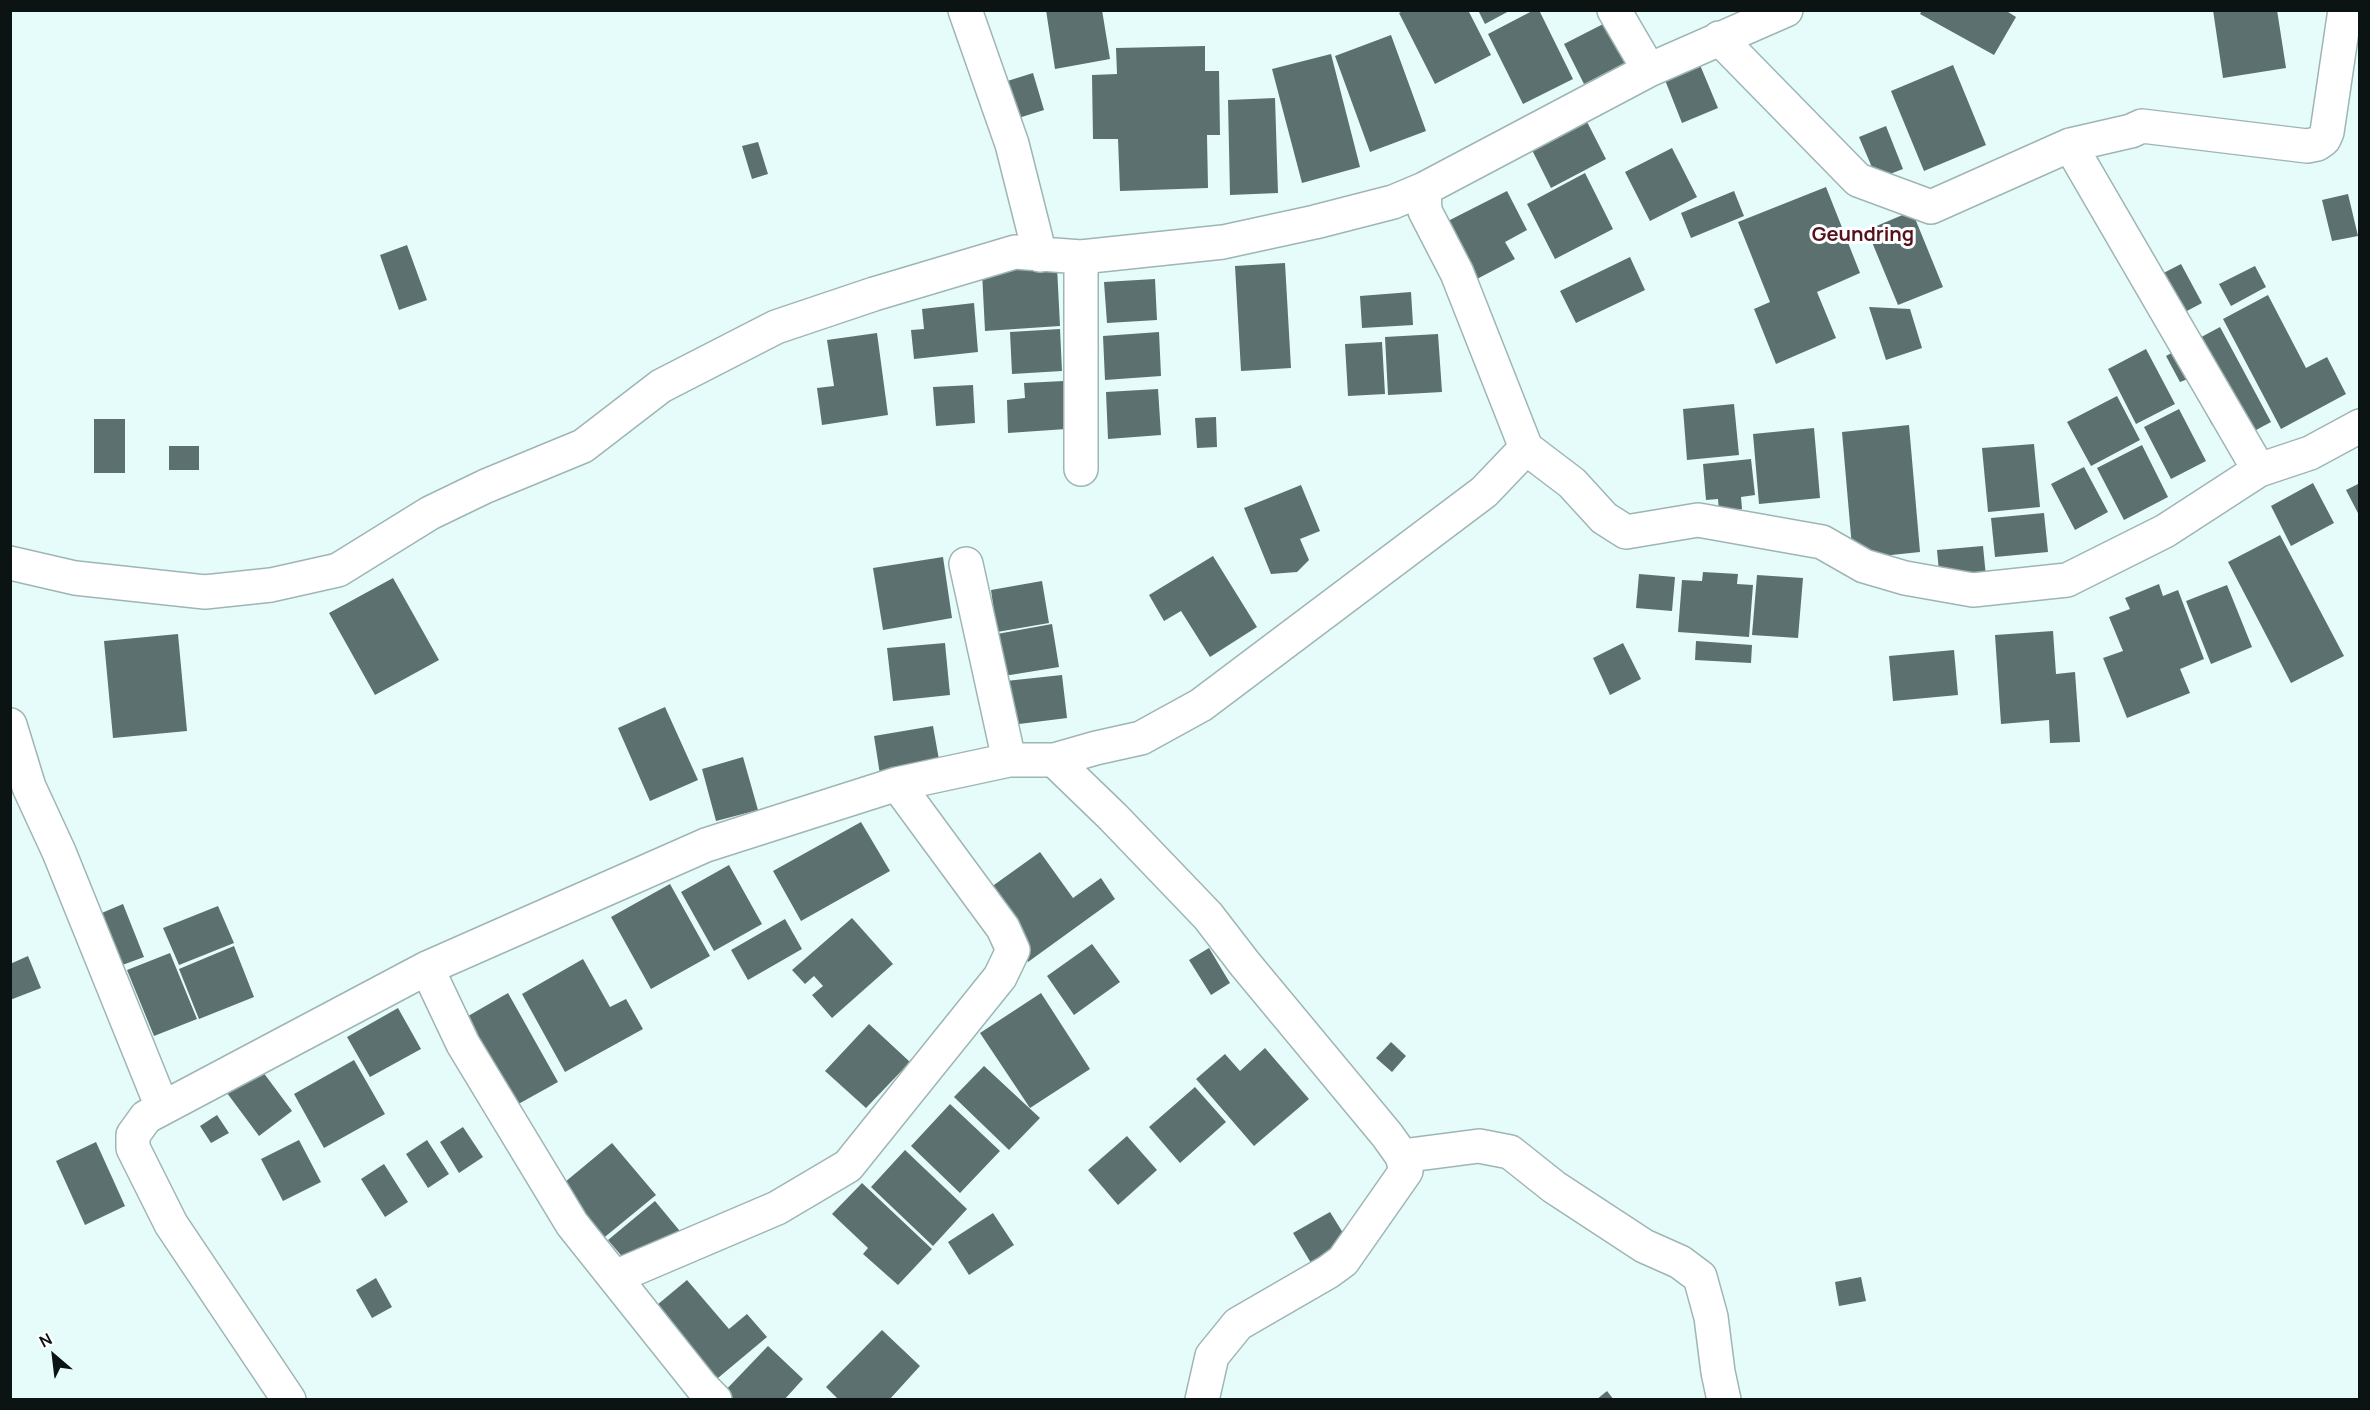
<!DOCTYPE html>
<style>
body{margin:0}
#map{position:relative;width:2370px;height:1410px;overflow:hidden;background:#e5fcfb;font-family:Manrope,sans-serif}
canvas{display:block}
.frame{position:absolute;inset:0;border:12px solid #0b1313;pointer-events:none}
.north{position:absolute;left:24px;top:1326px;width:60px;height:60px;-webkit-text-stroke:4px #fff;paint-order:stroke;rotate:332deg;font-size:16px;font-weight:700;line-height:24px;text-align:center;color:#0b1313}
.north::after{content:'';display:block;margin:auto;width:21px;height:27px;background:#0b1313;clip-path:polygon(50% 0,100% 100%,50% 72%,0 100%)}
</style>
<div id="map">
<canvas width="2370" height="1410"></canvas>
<div class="frame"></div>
<div class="north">N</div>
</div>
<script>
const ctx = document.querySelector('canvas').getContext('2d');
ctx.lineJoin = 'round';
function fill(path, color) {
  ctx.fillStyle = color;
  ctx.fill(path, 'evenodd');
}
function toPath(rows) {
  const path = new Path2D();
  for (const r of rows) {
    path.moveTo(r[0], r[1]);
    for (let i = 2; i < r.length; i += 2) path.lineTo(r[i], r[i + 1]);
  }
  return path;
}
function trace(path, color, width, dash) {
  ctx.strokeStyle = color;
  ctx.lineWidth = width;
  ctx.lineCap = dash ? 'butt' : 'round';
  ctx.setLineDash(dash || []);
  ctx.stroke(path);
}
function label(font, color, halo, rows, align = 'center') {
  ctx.font = font + ' Manrope,sans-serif';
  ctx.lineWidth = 6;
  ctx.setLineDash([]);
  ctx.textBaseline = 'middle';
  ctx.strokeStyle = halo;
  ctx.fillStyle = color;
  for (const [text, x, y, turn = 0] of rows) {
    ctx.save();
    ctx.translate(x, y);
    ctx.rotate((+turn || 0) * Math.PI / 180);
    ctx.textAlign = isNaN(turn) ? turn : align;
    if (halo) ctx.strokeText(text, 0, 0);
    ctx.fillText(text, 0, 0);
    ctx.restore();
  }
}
fill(toPath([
 [1046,10,1102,10,1110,59,1055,69],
 [1405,10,1468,10,1491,55,1435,84,1399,13],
 [1478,10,1511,10,1485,24],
 [1534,10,1539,10,1573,79,1523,104,1488,34],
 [1922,10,2005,10,2016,17,1994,55,1920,14],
 [2213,10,2277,10,2286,68,2223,78],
 [1609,21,1629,61,1584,84,1564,44],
 [1391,35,1426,131,1370,152,1335,56],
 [1205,46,1205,71,1219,71,1220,135,1207,135,1208,188,1120,191,1118,139,1093,139,1092,75,1117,74,1116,48],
 [1331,54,1360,167,1302,183,1272,69],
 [1700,65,1718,108,1682,123,1665,80],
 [1953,65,1986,145,1924,171,1891,91],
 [1033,73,1044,110,1012,120,1001,83],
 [1275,98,1278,193,1230,195,1228,100],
 [1584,116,1606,159,1551,188,1529,144],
 [1886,126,1903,169,1877,179,1859,137],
 [758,142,768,174,752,179,742,146],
 [1672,148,1697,197,1650,221,1625,172],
 [1585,173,1613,229,1555,259,1527,204],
 [1826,187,1860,273,1817,292,1836,338,1776,364,1754,309,1770,302,1738,222],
 [1507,191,1527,230,1505,242,1515,259,1475,280,1446,222],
 [1734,191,1744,216,1691,238,1681,213],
 [2348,194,2358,236,2332,241,2322,200],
 [1912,211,1943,287,1898,305,1867,230],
 [407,245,427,300,399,310,380,255],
 [1630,257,1645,290,1576,323,1560,291],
 [1285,263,1291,368,1241,371,1235,266],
 [2181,264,2202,303,2168,321,2148,281],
 [2255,266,2266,287,2231,306,2219,284],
 [1057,267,1060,326,985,331,982,272],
 [1155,279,1157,320,1107,323,1104,282],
 [1411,292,1413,325,1362,328,1360,296],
 [2268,295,2306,368,2327,357,2346,394,2281,429,2223,319],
 [974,303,978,352,914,359,911,330,924,329,922,309],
 [1869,307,1910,309,1922,348,1886,360],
 [2220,327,2271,422,2228,445,2216,423,2212,425,2188,379,2180,382,2166,356],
 [1060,329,1062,371,1012,374,1010,332],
 [1159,332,1161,376,1105,380,1103,336],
 [877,333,888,415,822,425,817,388,834,386,827,340],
 [1438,334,1442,392,1388,395,1385,337],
 [1382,342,1385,394,1348,396,1345,344],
 [2146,349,2175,404,2136,424,2108,369],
 [1064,381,1066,429,1008,433,1007,400,1025,398,1024,383],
 [973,385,975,423,936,426,933,387],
 [1158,389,1161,435,1108,439,1106,392],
 [2117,396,2140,440,2091,466,2067,422],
 [1734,404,1739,455,1687,460,1683,409],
 [2179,409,2206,461,2171,479,2144,427],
 [1216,417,1217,447,1197,448,1195,418],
 [94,419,125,419,125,473,94,473],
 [1909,425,1920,552,1853,559,1842,432],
 [1814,428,1820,498,1759,504,1753,434],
 [2034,444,2040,507,1988,512,1982,448],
 [2142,445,2168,497,2124,520,2097,468],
 [169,446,199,446,199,470,169,470],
 [1751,459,1755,495,1741,497,1742,509,1719,511,1718,499,1706,500,1703,464],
 [2084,467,2108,512,2075,530,2051,484],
 [2313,483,2334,523,2291,546,2271,506],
 [2360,483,2360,517,2346,490],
 [1301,485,1320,531,1300,539,1309,560,1297,572,1271,574,1244,508],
 [2044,513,2048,552,1995,557,1991,518],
 [2280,535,2344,656,2291,683,2228,562],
 [1983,546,1986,577,1940,582,1937,550],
 [1213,556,1257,627,1210,657,1181,611,1164,621,1149,595],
 [943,557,952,618,883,630,873,568],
 [1703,572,1738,574,1737,584,1753,585,1749,637,1678,632,1682,580,1702,581],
 [1639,574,1675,577,1672,611,1636,608],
 [1757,575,1803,578,1798,638,1752,635],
 [393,578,439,660,375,695,329,613],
 [1042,581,1049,623,997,632,991,590],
 [2159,584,2163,596,2178,590,2204,659,2180,669,2190,693,2127,718,2103,658,2123,651,2109,617,2130,609,2125,598],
 [2227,585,2252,647,2211,664,2186,601],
 [1052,624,1059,667,1004,676,997,634],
 [2053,631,2056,674,2075,672,2080,742,2050,743,2049,720,2001,724,1995,635],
 [178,634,187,731,113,738,104,641],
 [1696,641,1752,645,1751,663,1695,660],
 [945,643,950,695,893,701,887,648],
 [1623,643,1641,679,1610,695,1593,658],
 [1954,650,1958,695,1893,701,1889,656],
 [1062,675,1067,718,1011,725,1006,681],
 [665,707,698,780,650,801,618,728],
 [933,726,941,771,881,781,874,736],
 [743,757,758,810,716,821,702,769],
 [861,822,890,871,801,921,773,871],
 [1040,852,1073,898,1101,878,1115,899,1028,962,980,895],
 [729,865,762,924,714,951,681,892],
 [670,884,710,956,651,989,611,917],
 [123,904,144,957,117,967,97,915],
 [218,906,234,943,179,965,163,928],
 [852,918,893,964,832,1018,812,995,823,986,814,976,805,984,792,970],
 [785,919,802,949,748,980,731,950],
 [1092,944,1120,982,1074,1015,1047,976],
 [234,946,254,997,199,1019,179,969],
 [1209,948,1230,983,1211,995,1189,960],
 [170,953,197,1019,154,1036,127,970],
 [28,956,41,988,10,1000,10,964],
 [583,959,610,1007,626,999,643,1029,565,1072,522,994],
 [508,993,558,1082,513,1107,463,1019],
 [1041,993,1090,1069,1030,1108,980,1033],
 [398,1008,421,1049,370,1077,347,1037],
 [869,1024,910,1062,866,1108,825,1071],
 [1391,1042,1406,1056,1392,1072,1376,1058],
 [1265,1048,1309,1099,1254,1146,1196,1079,1225,1054,1240,1071],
 [354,1060,385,1114,324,1148,294,1094],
 [984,1066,1040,1118,1009,1150,954,1097],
 [260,1068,292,1111,259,1136,227,1093],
 [1195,1087,1226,1122,1180,1163,1149,1127],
 [950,1104,1000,1151,960,1193,911,1146],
 [217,1115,229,1133,211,1143,200,1126],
 [463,1127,483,1157,459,1173,440,1142],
 [1127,1136,1157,1170,1118,1205,1088,1170],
 [299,1140,321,1182,283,1201,261,1159],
 [427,1140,449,1174,428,1188,406,1154],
 [96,1142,125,1206,85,1225,56,1161],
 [612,1143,656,1195,584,1254,541,1202],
 [905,1150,967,1209,933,1246,871,1187],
 [384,1164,408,1202,385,1217,361,1179],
 [862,1183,932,1249,898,1285,863,1254,868,1248,832,1214],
 [655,1201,689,1242,643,1281,608,1240],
 [1330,1212,1348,1241,1311,1263,1293,1233],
 [993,1213,1014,1245,969,1275,948,1242],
 [1861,1277,1866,1301,1839,1306,1835,1282],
 [376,1278,392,1307,372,1318,356,1290],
 [687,1280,729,1329,747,1314,767,1337,706,1388,645,1315],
 [882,1330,920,1366,889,1400,839,1400,826,1387],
 [768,1346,803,1379,784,1400,723,1400,720,1396],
 [1607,1391,1614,1400,1596,1400]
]), '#5b706f');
const minor = toPath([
 [965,10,1012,144,1040,255],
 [1614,10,1649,70],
 [1719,38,1858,180,1931,207,2070,145,2259,470],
 [2070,145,2131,131,2142,126,2307,146,2317,144,2324,139,2327,132,2345,10],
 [1424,189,1425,211,1457,273,1526,448],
 [1081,257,1081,469],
 [10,563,75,578,205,592,271,585,338,570,430,513,486,486,583,446,661,386,776,327,874,294,1015,252,1081,257,1223,242,1315,222,1393,202,1424,189,1649,70,1786,10],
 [966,564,1009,760],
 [10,725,29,787,59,852,162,1107],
 [1054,760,1113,817,1208,916,1245,964,1387,1135,1402,1156,1406,1171,1343,1261,1328,1272,1238,1324,1212,1356,1202,1400],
 [427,968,463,1044,572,1224,702,1387,715,1400],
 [1402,1156,1479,1146,1510,1152,1554,1187,1644,1246,1680,1262,1700,1277,1711,1317,1718,1372,1724,1400],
 [615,1277,777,1208,848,1166,1000,977,1013,950,1003,928,897,784],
 [289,1400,171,1224,133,1148,133,1135,146,1117,427,968,706,845,897,784,1009,760,1054,760,1096,748,1141,738,1201,705,1484,492,1526,448,1572,483,1604,518,1626,532,1698,520,1822,542,1864,566,1905,578,1973,590,2067,580,2165,531,2259,470,2310,453,2360,426]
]);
trace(minor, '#9fb5b5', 36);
trace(minor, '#fff', 33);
label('bold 20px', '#56111e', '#fff', [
 ["Geundring",1863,235]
]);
</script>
